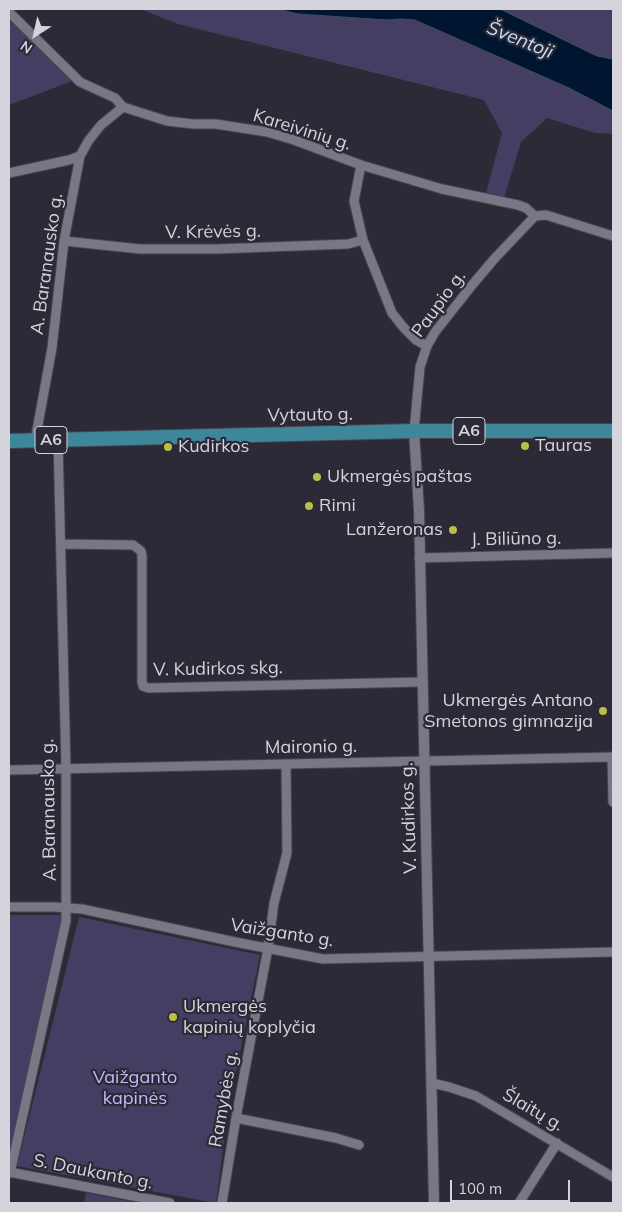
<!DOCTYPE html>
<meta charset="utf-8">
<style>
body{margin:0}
#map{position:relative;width:622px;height:1212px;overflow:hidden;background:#2c2a36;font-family:Mulish,sans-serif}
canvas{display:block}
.frame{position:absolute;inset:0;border:10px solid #d5d4dc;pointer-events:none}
.north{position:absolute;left:10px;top:10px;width:50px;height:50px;-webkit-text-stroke:4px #2c2a36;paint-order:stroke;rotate:215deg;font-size:14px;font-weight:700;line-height:20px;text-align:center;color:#d5d4dc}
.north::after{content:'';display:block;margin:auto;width:18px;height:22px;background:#d5d4dc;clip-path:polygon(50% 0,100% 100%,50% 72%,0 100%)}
.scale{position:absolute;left:450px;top:1180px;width:120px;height:22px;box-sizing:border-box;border:2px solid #d5d4dc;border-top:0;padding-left:6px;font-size:15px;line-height:18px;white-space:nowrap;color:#d5d4dc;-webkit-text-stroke:4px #2c2a36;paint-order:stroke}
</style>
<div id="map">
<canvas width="622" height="1212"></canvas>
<div class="frame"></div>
<div class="north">N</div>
<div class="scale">100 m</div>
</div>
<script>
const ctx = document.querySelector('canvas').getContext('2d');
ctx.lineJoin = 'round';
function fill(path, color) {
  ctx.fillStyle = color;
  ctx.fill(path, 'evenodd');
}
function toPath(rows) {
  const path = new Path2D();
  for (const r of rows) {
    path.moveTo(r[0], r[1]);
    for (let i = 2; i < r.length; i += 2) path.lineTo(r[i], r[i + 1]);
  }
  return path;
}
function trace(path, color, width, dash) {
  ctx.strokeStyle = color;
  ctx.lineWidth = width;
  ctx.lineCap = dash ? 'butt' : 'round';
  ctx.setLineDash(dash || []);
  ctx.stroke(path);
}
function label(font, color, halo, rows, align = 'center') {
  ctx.font = font + ' Mulish,sans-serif';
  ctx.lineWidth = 4.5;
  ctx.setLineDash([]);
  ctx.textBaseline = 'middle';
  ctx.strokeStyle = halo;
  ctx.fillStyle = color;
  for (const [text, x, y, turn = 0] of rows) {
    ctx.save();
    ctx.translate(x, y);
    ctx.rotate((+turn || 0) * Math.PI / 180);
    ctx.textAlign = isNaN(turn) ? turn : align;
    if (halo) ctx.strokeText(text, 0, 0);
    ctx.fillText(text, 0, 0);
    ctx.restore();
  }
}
fill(toPath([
 [140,9,277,9,298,14,387,20,401,19,415,20,569,88,613,111,613,134,595,133,547,118,521,142,504,198,486,193,502,133,484,100,178,24],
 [500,9,613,9,613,59,597,56],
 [9,16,72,81,9,105],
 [9,915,62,915,61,926,9,1161],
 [79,917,260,955,228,1111,216,1203,17,1166],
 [86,1193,138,1203,84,1203]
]), '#443e63');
const water = toPath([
 [277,9,500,9,597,56,613,59,613,111,569,88,415,20,401,19,387,20,298,14,277,9]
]);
fill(water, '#001530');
trace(water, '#404e64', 1);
const minor = toPath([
 [9,12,80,82,115,98,123,107,167,121,193,124,216,124,267,132,294,140,361,165,442,189,518,205,526,208,535,216,546,215,613,236],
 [361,165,354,201,363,240,392,313,404,328,416,340,427,346],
 [9,173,69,160,80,156],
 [64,241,140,249,217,249,348,244,363,240],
 [414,431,420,367,427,346,435,332,473,284,495,258,535,216],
 [35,441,52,348,64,241,80,156,89,140,101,125,123,107],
 [61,544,133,545,141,551,142,555,142,682,143,686,148,688,422,682],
 [419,558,613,553],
 [612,757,613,802],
 [9,770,613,757],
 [9,907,54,907,82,909,235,942,323,959,613,952],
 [432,1083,449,1087,476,1096,613,1177],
 [236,1118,336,1138,359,1145],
 [9,1172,170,1203],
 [10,1173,66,921,66,768,58,440],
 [222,1203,236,1118,268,948,274,903,287,853,286,764],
 [519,1203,557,1143]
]);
const tertiary = toPath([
 [414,431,419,510,434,1203]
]);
const primary = toPath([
 [9,441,414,431,613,431]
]);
trace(minor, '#46454f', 11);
trace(tertiary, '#46454f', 12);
trace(primary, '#46454f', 16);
trace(minor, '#797785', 9);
trace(tertiary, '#797785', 10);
trace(primary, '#3e879b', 14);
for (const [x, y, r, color] of [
 [525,446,5,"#bac045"],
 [168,447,5,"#bac045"],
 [317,477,5,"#bac045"],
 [309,506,5,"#bac045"],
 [453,530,5,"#bac045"],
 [603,711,5,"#bac045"],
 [173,1017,5,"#bac045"]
]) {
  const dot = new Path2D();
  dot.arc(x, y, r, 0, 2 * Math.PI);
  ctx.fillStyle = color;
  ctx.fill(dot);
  trace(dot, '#2c2a36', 2);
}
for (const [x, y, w] of [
 [469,431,32],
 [51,440,32]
]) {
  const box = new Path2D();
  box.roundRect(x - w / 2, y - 13.5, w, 27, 4);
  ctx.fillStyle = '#2c2a36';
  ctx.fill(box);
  trace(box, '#d5d4dc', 1);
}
label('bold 16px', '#d5d4dc', null, [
 ["A6",469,431],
 ["A6",51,440]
]);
label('18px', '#d5d4dc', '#2c2a36', [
 ["Kareivinių g.",302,130,17],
 ["V. Krėvės g.",213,232,-1],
 ["A. Baranausko g.",47,264,-82],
 ["Paupio g.",439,304,-54],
 ["Vytauto g.",310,415,-1],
 ["J. Biliūno g.",516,539,-1],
 ["V. Kudirkos skg.",218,669,-1],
 ["Maironio g.",311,747,-1],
 ["A. Baranausko g.",49,810,-91],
 ["V. Kudirkos g.",409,818,-92],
 ["Vaižganto g.",282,933,9],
 ["Ramybės g.",224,1099,-80],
 ["Šlaitų g.",533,1110,30],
 ["S. Daukanto g.",93,1172,11]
]);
label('18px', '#d5d4dc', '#2c2a36', [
 ["Tauras",535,446],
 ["Kudirkos",178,447],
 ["Ukmergės paštas",327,477],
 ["Rimi",319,506],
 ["Lanžeronas",443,530,"right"],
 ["Ukmergės Antano",593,701,"right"],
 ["Smetonos gimnazija",593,722,"right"],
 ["Ukmergės",183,1007],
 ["kapinių koplyčia",183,1028]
], 'left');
label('18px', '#c3baf9', '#2c2a36', [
 ["Vaižganto",135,1078],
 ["kapinės",135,1099]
]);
label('italic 19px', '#c7dff9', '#2c2a36', [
 ["Šventoji",520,40,22]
]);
</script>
